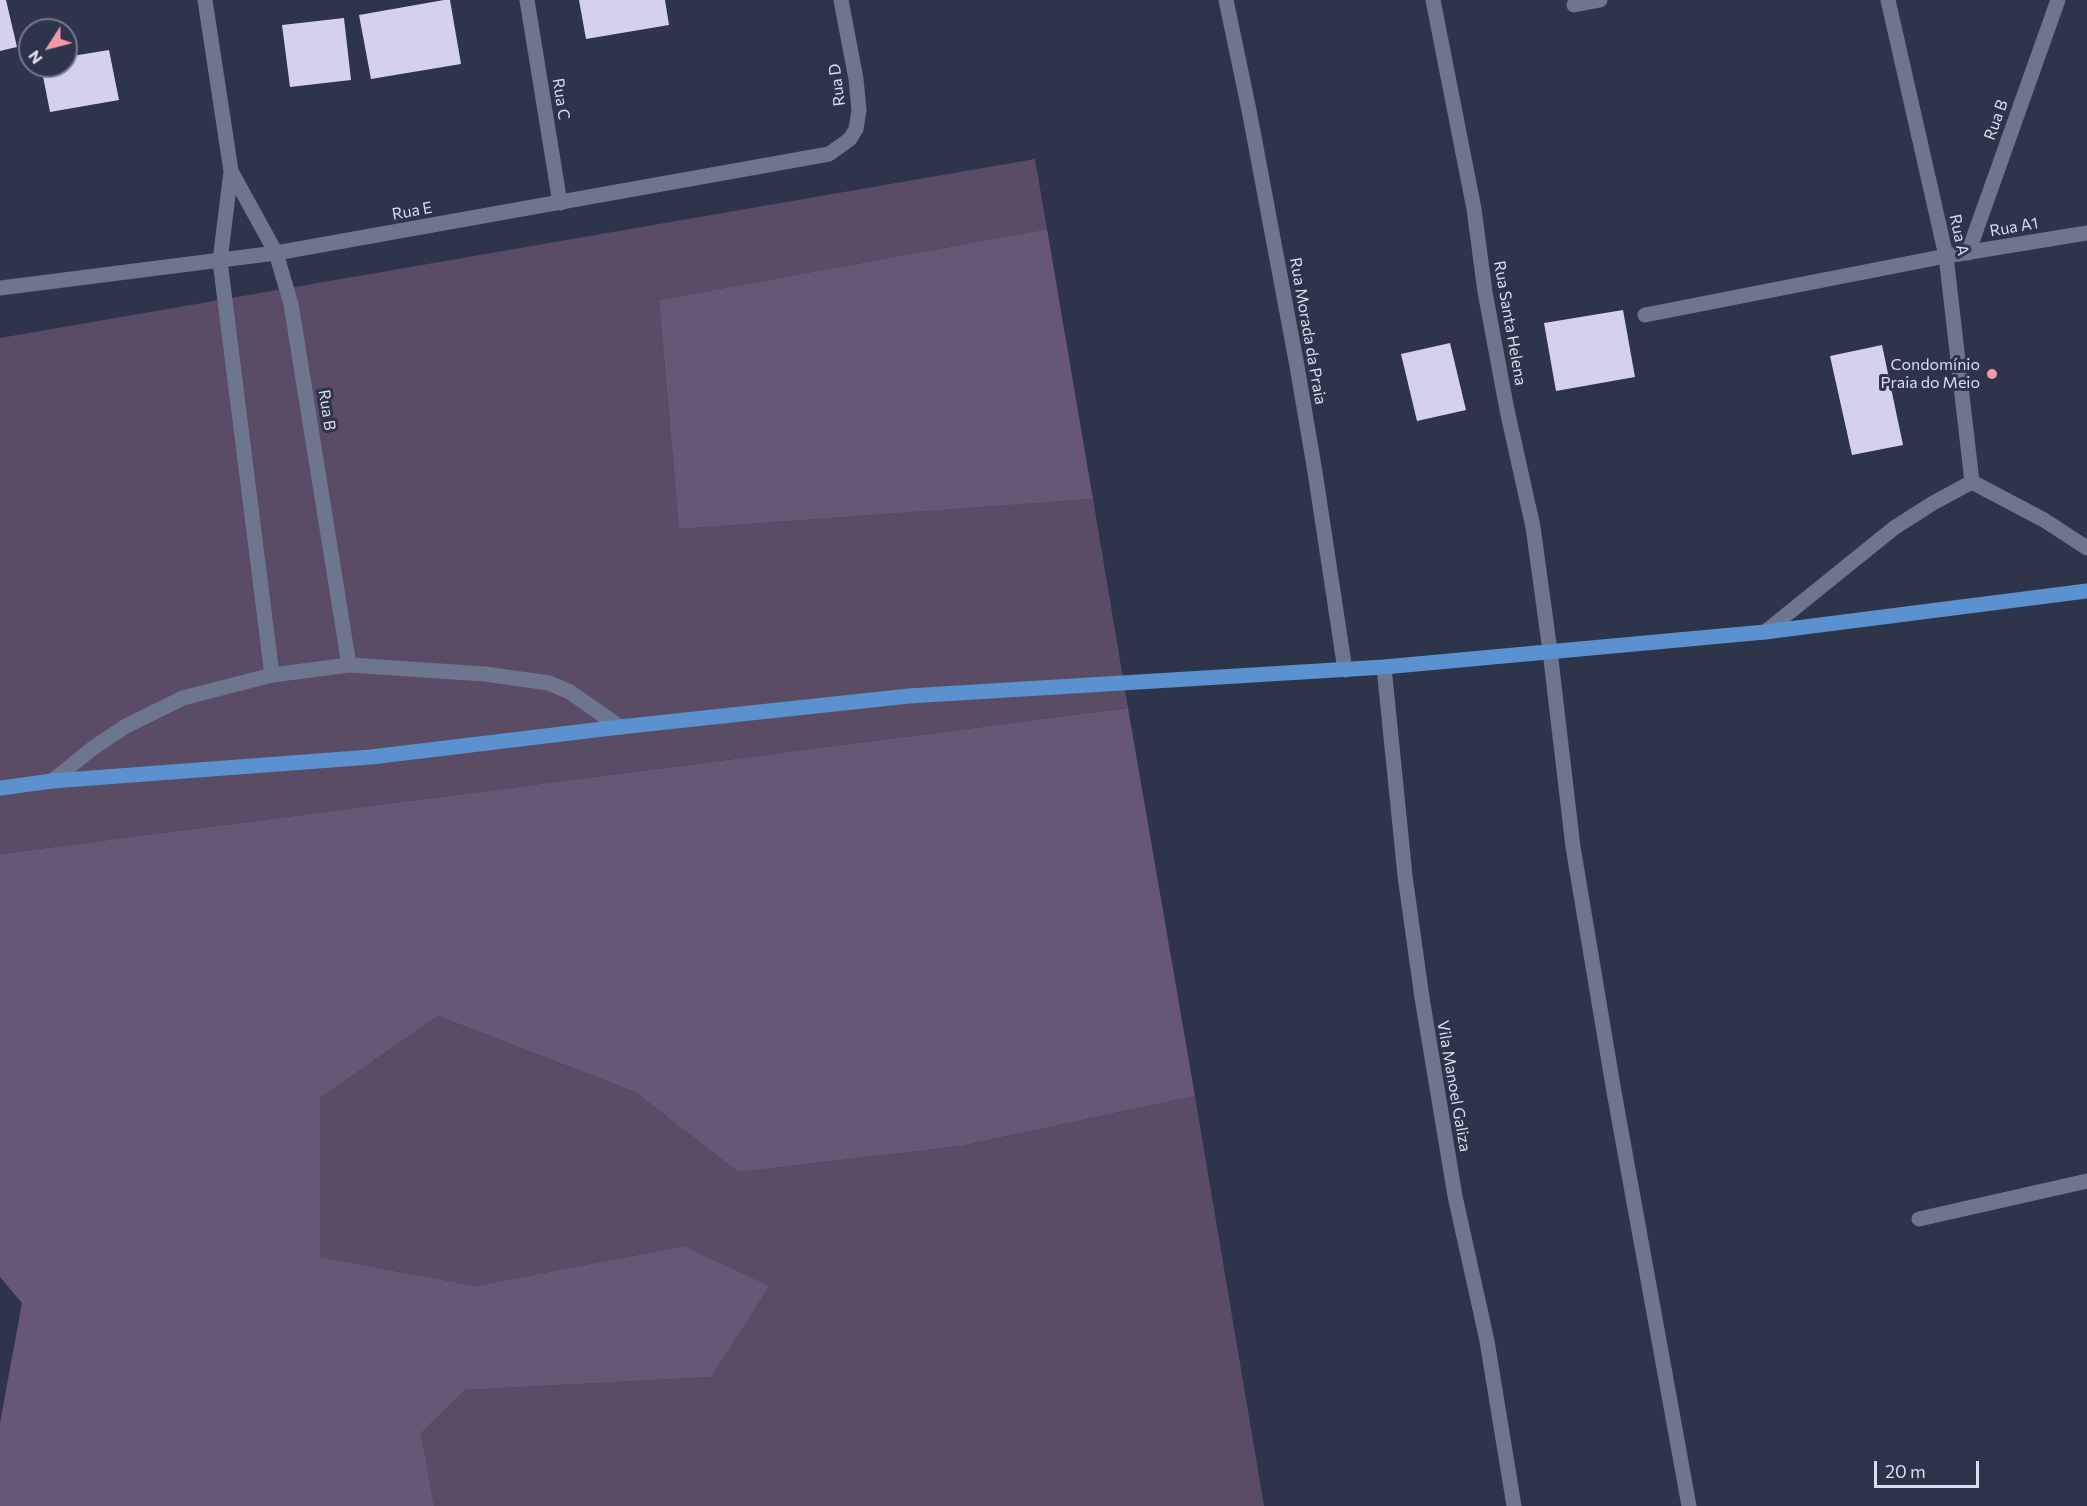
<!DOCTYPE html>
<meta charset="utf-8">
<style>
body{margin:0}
#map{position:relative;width:2087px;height:1506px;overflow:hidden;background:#2e344a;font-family:Commissioner,sans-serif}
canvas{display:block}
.north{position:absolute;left:18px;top:18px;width:60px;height:60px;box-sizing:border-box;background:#2e344a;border:2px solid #73788b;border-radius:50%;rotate:234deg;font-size:16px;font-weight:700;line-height:24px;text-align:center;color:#dbdfed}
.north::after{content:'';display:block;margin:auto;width:21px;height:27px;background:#f49aa6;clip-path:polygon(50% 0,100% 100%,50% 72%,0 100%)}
.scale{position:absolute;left:1874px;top:1461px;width:105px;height:27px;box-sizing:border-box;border:3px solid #dbdfed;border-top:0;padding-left:8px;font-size:18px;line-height:21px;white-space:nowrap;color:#dbdfed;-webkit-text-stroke:4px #2e344a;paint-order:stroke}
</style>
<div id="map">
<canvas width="2087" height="1506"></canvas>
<div class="north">N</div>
<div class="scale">20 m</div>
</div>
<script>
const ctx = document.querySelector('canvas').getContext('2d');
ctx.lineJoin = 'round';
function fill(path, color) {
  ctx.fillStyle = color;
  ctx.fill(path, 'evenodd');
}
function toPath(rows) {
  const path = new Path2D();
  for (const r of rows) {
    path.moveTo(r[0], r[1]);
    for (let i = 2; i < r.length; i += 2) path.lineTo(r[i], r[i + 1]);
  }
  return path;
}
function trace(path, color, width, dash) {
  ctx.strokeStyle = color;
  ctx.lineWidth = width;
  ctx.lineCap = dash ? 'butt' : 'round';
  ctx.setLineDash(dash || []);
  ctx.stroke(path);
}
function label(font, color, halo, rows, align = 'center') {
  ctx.font = font + ' Commissioner,sans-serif';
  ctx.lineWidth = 6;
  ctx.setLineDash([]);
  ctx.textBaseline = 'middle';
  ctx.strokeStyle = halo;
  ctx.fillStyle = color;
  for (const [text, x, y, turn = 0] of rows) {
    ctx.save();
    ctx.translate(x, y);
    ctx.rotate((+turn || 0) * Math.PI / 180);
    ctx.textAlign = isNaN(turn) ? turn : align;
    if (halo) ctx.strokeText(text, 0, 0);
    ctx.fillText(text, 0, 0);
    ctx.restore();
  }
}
fill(toPath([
 [1035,159,1047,229,659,300,679,529,1093,499,1128,708,0,854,0,338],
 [438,1016,635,1092,738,1172,961,1146,1195,1096,1264,1506,434,1506,421,1433,465,1390,711,1377,683,1246,476,1286,320,1257,320,1098]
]), '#5b4c66');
fill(toPath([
 [1047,229,1093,499,679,529,659,300],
 [1128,708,1195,1096,961,1146,738,1172,635,1092,438,1016,320,1098,320,1257,476,1286,683,1246,769,1286,711,1377,465,1390,421,1433,434,1506,0,1506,0,1423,22,1303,0,1277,0,854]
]), '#685774');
fill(toPath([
 [0,0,6,0,17,47,0,51],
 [444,0,450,0,461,64,371,79,359,15],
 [579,0,665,0,669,25,586,39],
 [344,18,351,80,290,87,282,25],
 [109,50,119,100,50,112,41,66,66,66,66,57],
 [1623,310,1635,377,1556,391,1544,323],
 [1450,343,1466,410,1417,421,1401,354],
 [1882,345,1903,445,1852,455,1830,356]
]), '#d4d1ed');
trace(toPath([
 [205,0,231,171,220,261,272,675],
 [527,0,560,203],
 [1226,0,1249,110,1297,366,1315,472,1345,670],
 [1433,0,1474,209,1485,292,1507,410,1533,527,1550,651,1573,847,1614,1092,1689,1506],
 [1888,0,1946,256,1972,482],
 [1574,5,1600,0],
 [231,171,276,253,291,304,349,665],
 [1968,253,2058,0],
 [0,288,276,253,829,154,850,139,856,129,859,110,856,79,841,0],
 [1645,315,1946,256,2087,233],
 [1972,482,2044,520,2087,548],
 [1765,632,1894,528,1933,503,1972,482],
 [1384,667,1405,876,1422,998,1455,1196,1487,1341,1514,1506],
 [52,781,93,748,126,726,183,698,272,675,349,665,485,674,549,683,570,692,620,727],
 [1919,1219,2087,1181]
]), '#6e768e', 15);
trace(toPath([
 [0,788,52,781,371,757,620,727,909,696,1384,667,1765,632,2087,591]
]), '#5a91ce', 15);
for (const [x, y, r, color] of [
 [1992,374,6,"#f49aa6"]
]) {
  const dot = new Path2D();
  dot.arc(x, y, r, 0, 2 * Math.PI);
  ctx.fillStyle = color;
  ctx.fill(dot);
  trace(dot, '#2e344a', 2);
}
label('16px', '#dbdfed', '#2e344a', [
 ["Rua D",837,85,-97],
 ["Rua C",561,99,81],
 ["Rua B",1996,120,-70],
 ["Rua E",412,211,-10],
 ["Rua A1",2014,227,-10],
 ["Rua A",1959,235,78],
 ["Rua Santa Helena",1510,323,80],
 ["Rua Morada da Praia",1308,331,80],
 ["Rua B",327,410,81],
 ["Vila Manoel Galiza",1454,1086,80]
]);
label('16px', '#dbdfed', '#2e344a', [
 ["Condomínio",1980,365],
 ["Praia do Meio",1980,383]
], 'right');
</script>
